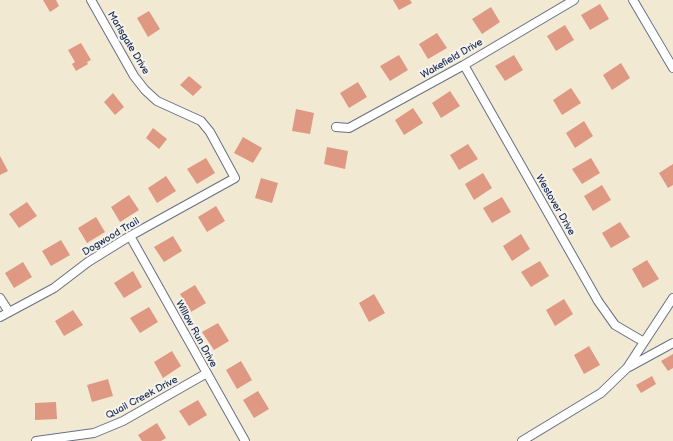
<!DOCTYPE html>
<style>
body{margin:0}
canvas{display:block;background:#f1e9d2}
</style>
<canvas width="673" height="441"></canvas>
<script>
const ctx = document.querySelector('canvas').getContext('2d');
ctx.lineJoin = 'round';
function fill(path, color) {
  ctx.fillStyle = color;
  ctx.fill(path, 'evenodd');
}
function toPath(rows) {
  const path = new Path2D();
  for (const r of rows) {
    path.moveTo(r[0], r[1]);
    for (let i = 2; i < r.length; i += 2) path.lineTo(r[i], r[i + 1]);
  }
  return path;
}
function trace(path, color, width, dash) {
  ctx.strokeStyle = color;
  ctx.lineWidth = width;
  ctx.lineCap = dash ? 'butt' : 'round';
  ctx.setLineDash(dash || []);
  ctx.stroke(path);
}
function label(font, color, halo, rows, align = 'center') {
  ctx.font = font + ' "Balsamiq Sans",sans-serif';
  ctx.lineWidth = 4;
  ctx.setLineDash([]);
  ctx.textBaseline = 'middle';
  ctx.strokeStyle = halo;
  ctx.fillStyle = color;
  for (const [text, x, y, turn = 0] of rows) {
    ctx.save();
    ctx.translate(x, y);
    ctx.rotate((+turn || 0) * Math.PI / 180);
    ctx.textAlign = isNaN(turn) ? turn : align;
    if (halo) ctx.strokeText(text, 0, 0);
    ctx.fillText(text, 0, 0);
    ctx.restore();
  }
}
fill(toPath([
 [43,0,56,0,59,6,50,12],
 [393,0,410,0,412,3,399,10],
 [600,4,609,19,590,30,581,15],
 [491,7,500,22,482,34,472,19],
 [149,11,160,29,148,37,137,18],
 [565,25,574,40,556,51,547,36],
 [437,33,447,48,428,59,419,44],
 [81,43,91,60,87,62,88,64,76,71,72,64,75,62,68,50],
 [399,55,408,70,390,81,380,66],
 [514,55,523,70,505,81,495,66],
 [621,63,630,78,612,90,603,75],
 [189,76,202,87,193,96,180,85],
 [358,82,367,97,349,108,340,93],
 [571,88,581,103,562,115,553,100],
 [450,91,460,106,441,118,432,103],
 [113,93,124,107,115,115,104,102],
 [413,108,423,123,404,135,395,120],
 [296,109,314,113,310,134,292,131],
 [584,121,593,136,575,148,566,133],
 [153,128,167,139,159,149,146,138],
 [243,137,262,148,253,163,234,153],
 [468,144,478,159,459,170,450,155],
 [327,147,348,151,345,169,324,164],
 [0,156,8,171,0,175],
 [206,158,215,173,197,184,187,169],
 [591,158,600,173,582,184,572,169],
 [673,164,673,185,668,188,659,173],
 [483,173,492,188,474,200,465,184],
 [166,176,176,191,157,203,148,188],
 [261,178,278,183,272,203,255,198],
 [602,185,611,200,593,211,584,196],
 [129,195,139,210,120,222,111,207],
 [502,197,511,212,492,223,483,208],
 [27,202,37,216,19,228,9,214],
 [216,206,225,221,207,232,198,217],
 [96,217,105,232,87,243,78,228],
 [620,222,630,237,611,248,602,233],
 [521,234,530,249,512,261,503,246],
 [173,236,182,251,164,262,154,247],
 [61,240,70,255,51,266,42,251],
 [647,260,659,279,643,288,632,269],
 [540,261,549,276,531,287,521,272],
 [23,262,32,277,14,288,5,273],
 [133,271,142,287,124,298,114,283],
 [195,285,206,303,191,312,180,294],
 [374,294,385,313,369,322,359,303],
 [564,299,573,314,555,326,546,310],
 [149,307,158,322,140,333,130,318],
 [73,310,83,325,64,336,55,321],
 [218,323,229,341,214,350,202,332],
 [589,346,600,365,584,374,574,355],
 [172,351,181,366,163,378,154,362],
 [673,354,673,368,668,371,661,361],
 [241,361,252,380,237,389,226,370],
 [652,376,656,384,641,393,636,385],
 [108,379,113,396,92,402,87,385],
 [258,391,269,409,254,418,243,400],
 [198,400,207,415,189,426,179,411],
 [56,402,57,419,35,420,35,403],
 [157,423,166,438,161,441,142,441,138,435]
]), '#df9881');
const minor = toPath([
 [633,0,673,68],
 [464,65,598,301,615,325,644,342],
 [336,127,349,128,464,65,574,0],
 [130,236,245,441],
 [0,298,9,312],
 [0,317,54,288,88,262,130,236,235,178,210,132,201,121,157,101,145,90,134,76,91,0],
 [629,367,673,343],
 [36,441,94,433,123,421,207,373],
 [522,441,601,393,627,368,673,298]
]);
trace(minor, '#667087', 10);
trace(minor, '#fff', 8);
label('10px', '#1b2f5e', '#f7f3e8', [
 ["Marlsgate Drive",128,43,59],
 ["Wakefield Drive",452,59,-30],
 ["Westover Drive",555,205,60],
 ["Dogwood Trail",111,237,-31],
 ["Willow Run Drive",196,334,61],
 ["Quail Creek Drive",142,398,-28]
]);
</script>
